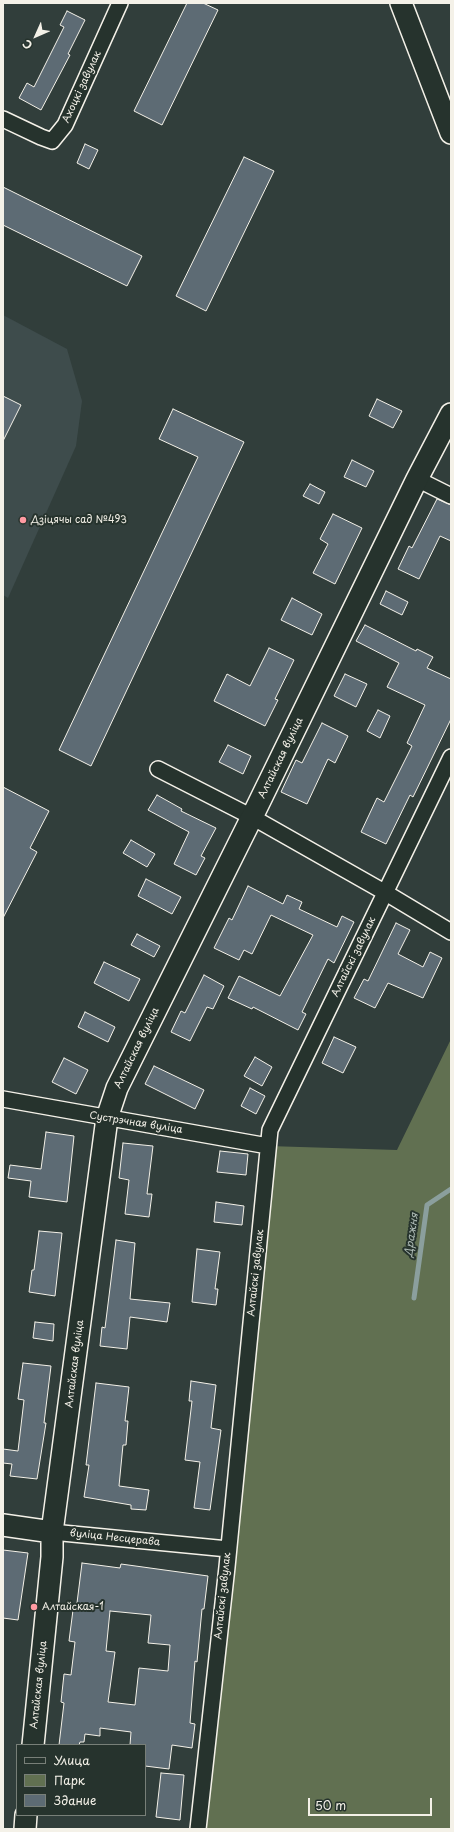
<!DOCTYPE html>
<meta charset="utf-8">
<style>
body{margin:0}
#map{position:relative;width:454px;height:1832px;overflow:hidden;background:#313e3b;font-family:"Playpen Sans",sans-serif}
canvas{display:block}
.frame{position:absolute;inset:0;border:4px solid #f4f1e8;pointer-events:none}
.legend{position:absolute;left:16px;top:1744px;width:130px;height:72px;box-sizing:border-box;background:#26332d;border:1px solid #787f78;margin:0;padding:5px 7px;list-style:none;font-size:12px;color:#f4f1e8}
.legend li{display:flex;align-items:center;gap:8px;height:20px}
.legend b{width:20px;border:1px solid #787f78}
.north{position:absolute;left:16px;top:16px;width:40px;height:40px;-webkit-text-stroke:3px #26332d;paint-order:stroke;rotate:225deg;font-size:11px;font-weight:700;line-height:16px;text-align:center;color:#f4f1e8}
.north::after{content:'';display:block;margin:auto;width:14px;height:18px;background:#f4f1e8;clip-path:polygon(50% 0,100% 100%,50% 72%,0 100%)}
.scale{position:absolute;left:308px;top:1798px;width:124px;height:18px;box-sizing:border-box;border:2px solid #f4f1e8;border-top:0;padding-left:5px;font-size:12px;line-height:14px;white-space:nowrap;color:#f4f1e8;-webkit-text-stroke:3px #26332d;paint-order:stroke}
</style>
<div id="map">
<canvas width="454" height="1832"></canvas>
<div class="frame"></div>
<ul class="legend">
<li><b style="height:5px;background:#26332d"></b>Улица</li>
<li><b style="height:11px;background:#617051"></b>Парк</li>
<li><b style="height:11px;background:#5d6b74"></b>Здание</li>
</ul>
<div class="north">С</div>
<div class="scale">50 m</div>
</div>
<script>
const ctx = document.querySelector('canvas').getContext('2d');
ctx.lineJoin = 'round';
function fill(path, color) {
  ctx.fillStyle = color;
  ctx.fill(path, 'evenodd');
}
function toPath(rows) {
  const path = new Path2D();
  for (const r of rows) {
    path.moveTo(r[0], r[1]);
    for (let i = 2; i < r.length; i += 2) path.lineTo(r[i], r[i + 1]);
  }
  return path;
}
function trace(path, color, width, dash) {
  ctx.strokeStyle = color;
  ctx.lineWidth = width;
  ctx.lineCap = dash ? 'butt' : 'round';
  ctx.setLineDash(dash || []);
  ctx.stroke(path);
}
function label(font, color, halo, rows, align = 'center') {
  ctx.font = font + ' "Playpen Sans",sans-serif';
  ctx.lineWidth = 4;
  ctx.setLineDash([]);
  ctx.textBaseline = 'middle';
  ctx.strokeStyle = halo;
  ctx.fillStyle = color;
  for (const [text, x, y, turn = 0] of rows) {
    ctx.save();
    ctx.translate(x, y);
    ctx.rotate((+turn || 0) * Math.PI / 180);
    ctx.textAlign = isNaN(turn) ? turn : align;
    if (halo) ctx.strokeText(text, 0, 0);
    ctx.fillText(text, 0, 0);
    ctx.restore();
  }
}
fill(toPath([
 [3,315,67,349,82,401,76,446,8,598,3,595]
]), '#3e4c4c');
fill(toPath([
 [451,1039,451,1829,196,1829,268,1146,397,1150]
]), '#617051');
trace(toPath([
 [414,1298,427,1205,451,1189]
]), '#8b9f9d', 5);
const building = toPath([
 [187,3,203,3,218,10,162,125,134,111,187,3],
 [67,11,85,20,68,54,70,55,41,110,19,98,27,83,34,87,64,27,60,25,67,11],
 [85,144,98,150,89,169,77,163,85,144],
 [244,157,274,171,206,311,176,296,244,157],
 [3,187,142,256,127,286,3,225,3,187],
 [3,396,21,405,3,441,3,396],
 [377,399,402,411,393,428,369,416,377,399],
 [173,409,244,442,91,766,59,750,198,457,159,439,173,409],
 [352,460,374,471,366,487,344,477,352,460],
 [310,484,325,492,319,504,303,496,310,484],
 [437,499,451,505,451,541,440,536,419,579,398,569,409,546,412,548,437,499],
 [333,514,362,528,335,584,313,573,328,544,320,539,333,514],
 [386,591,408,602,402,615,380,604,386,591],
 [292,598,322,614,312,635,281,620,292,598],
 [365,625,416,651,417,649,433,657,427,668,451,679,451,719,413,797,410,795,386,844,361,832,377,798,384,802,412,746,407,743,425,705,387,687,399,663,356,641,365,625],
 [269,648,294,660,275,699,278,700,265,726,214,701,227,674,250,686,269,648],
 [345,674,367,684,356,707,334,696,345,674],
 [378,710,390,716,380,738,367,731,378,710],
 [322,723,348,736,335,763,328,759,307,804,281,792,296,760,302,763,322,723],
 [228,745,251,756,243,774,219,762,228,745],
 [3,787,49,811,30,848,37,852,3,918,3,787],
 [157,795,182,809,181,811,216,828,201,856,205,858,196,875,174,864,189,832,148,810,157,795],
 [131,840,155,854,147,867,123,853,131,840],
 [146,879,181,897,172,914,138,896,146,879],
 [248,886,283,904,287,895,302,902,299,909,337,927,342,916,354,922,334,963,328,959,302,1012,306,1014,298,1030,253,1007,252,1009,228,998,239,976,280,996,313,935,271,915,252,954,244,950,239,960,214,948,229,918,232,920,248,886],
 [396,923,410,930,398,954,423,967,430,952,442,958,423,998,388,983,375,1008,354,998,364,979,368,981,396,923],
 [137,934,160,946,154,957,131,945,137,934],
 [104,962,140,979,129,1001,94,983,104,962],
 [204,975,224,986,213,1009,207,1007,190,1041,171,1032,181,1011,185,1013,204,975],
 [85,1012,115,1027,108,1042,78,1027,85,1012],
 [334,1037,356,1047,343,1073,322,1063,334,1037],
 [255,1057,272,1067,262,1086,244,1076,255,1057],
 [64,1058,88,1070,76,1094,52,1082,64,1058],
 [154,1066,204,1090,195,1109,145,1084,154,1066],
 [250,1088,265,1096,256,1114,241,1106,250,1088],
 [46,1132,74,1136,67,1202,29,1197,31,1181,8,1178,10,1165,41,1169,46,1132],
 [123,1143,153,1146,147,1194,152,1194,149,1217,125,1214,129,1180,119,1178,123,1143],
 [220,1151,248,1154,246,1175,217,1172,220,1151],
 [216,1202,244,1206,242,1225,214,1222,216,1202],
 [39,1231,62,1233,55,1296,29,1292,32,1270,34,1270,39,1231],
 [116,1240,135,1243,130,1299,170,1303,167,1322,130,1317,127,1349,100,1346,102,1327,105,1328,116,1240],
 [197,1249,220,1252,215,1289,218,1289,216,1305,192,1302,197,1249],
 [35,1322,54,1324,53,1341,33,1338,35,1322],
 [23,1363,51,1366,44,1423,46,1423,37,1479,10,1476,12,1464,3,1463,3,1449,18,1451,24,1400,18,1399,23,1363],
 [191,1381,216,1385,211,1428,221,1430,210,1510,194,1508,200,1462,185,1460,192,1401,189,1401,191,1381],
 [96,1383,129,1387,125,1421,128,1421,126,1445,123,1445,119,1486,149,1490,146,1510,131,1509,131,1505,84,1497,89,1465,86,1465,96,1383],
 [3,1550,28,1553,18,1620,3,1618,3,1550],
 [82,1563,120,1568,121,1564,208,1576,204,1609,202,1609,197,1662,195,1661,190,1723,195,1724,192,1748,172,1745,169,1769,145,1766,145,1745,130,1745,131,1732,100,1728,100,1736,85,1734,84,1742,80,1742,79,1745,59,1745,64,1703,61,1702,64,1674,71,1675,75,1642,69,1641,73,1610,76,1611,82,1563],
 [110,1611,151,1615,148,1643,170,1645,168,1671,139,1668,135,1705,108,1702,115,1652,106,1651,110,1611],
 [161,1773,184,1775,180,1820,156,1817,161,1773]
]);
fill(building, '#5d6b74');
trace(building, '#f4f1e8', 1);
const street = toPath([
 [3,119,41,137,52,141,65,125,120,3],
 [417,479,451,496],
 [158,769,252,817,386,893,451,932],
 [3,1099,268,1146],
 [52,1532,228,1549],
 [198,1829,227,1567,270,1130,451,757]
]);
const secondary = toPath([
 [401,3,451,133],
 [3,1525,52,1532],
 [33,1745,52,1557,52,1532,107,1118,117,1088,252,817,417,479,451,414],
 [25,1829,26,1815]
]);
trace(street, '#f4f1e8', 18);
trace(secondary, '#f4f1e8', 24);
trace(street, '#26332d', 15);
trace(secondary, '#26332d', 21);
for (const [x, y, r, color] of [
 [23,520,4,"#ff9aa2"],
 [34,1607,4,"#ff9aa2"]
]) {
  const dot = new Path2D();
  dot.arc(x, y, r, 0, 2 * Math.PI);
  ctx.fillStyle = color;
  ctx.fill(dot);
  trace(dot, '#26332d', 1.5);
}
label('10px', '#f4f1e8', '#26332d', [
 ["Ахоцкі завулак",82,87,-65],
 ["Алтайская вуліца",281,758,-64],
 ["Алтайскі завулак",354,957,-64],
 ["Алтайская вуліца",137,1048,-64],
 ["Сустрэчная вуліца",136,1123,9],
 ["Алтайскі завулак",256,1273,-84],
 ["Алтайская вуліца",75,1364,-83],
 ["вуліца Несцерава",115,1538,6],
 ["Алтайскі завулак",223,1596,-84],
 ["Алтайская вуліца",39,1685,-84]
]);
label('10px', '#f4f1e8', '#26332d', [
 ["Дзіцячы сад №493",31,520],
 ["Алтайская-1",42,1607]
], 'left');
label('italic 11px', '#aebbb6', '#26332d', [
 ["Дражня",412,1235,-82]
]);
</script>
